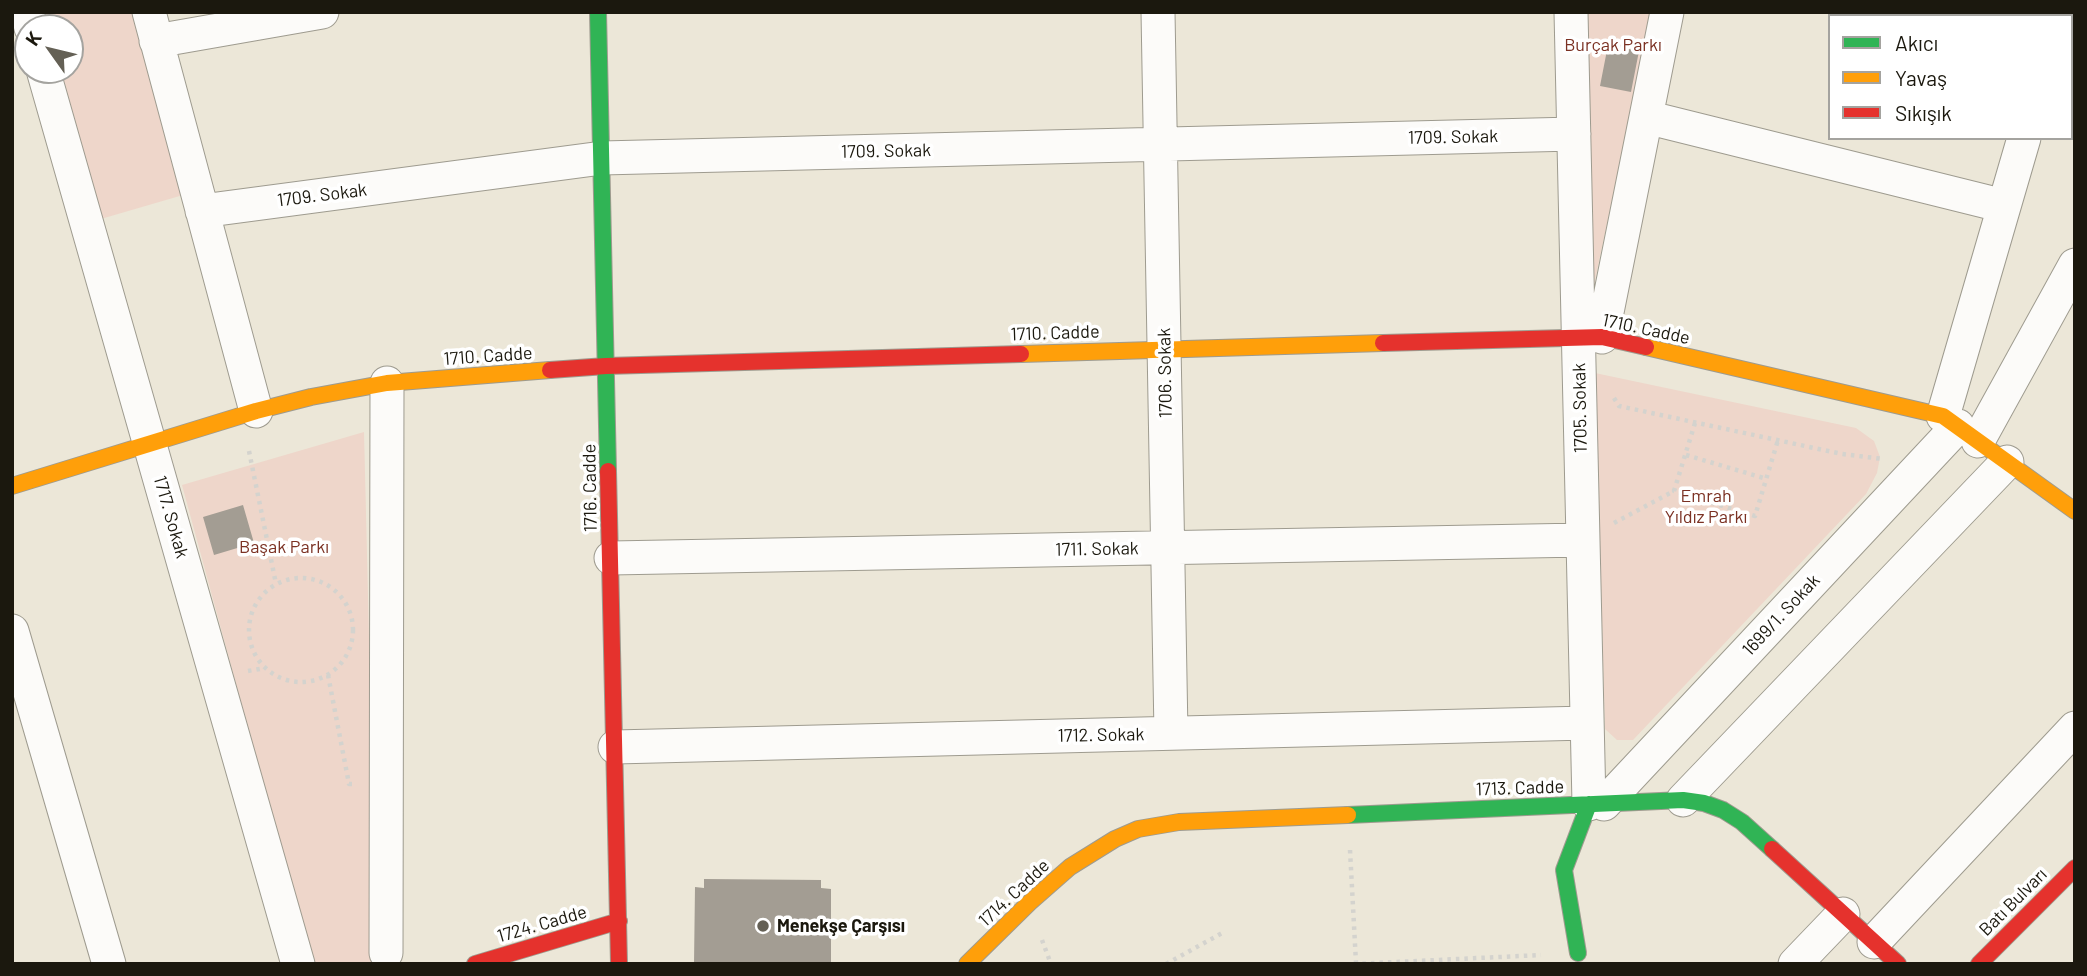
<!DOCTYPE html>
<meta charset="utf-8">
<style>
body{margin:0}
#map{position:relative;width:2087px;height:976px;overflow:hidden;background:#ece7d8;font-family:Barlow,sans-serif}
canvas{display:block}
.frame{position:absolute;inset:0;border:14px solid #1b180e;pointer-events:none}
.legend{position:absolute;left:1828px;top:14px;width:245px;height:126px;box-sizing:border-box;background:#fff;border:2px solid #a4a39f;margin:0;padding:9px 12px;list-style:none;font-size:21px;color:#1b180e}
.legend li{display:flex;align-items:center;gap:14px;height:35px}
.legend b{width:35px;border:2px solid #a4a39f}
.north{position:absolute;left:14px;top:14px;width:70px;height:70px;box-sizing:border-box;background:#fff;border:2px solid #a4a39f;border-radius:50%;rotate:304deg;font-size:19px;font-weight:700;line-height:28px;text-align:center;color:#1b180e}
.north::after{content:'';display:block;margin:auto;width:24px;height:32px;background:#646055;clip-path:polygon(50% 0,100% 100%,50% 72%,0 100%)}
</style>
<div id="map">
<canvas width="2087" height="976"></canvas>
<div class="frame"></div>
<ul class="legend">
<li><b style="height:9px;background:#30b455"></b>Akıcı</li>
<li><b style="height:9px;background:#ff9f0a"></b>Yavaş</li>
<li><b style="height:9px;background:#e5322d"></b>Sıkışık</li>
</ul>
<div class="north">K</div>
</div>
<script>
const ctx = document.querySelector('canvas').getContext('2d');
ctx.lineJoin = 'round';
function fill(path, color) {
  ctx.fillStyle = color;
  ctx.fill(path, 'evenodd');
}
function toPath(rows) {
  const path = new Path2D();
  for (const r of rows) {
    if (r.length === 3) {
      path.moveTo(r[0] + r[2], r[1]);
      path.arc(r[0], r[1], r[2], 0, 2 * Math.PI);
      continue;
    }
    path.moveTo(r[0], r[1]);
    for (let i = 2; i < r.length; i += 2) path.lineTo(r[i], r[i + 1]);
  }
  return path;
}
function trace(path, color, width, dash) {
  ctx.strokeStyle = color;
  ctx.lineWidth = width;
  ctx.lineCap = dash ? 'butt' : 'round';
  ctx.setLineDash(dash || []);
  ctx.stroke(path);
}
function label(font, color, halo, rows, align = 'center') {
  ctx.font = font + ' Barlow,sans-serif';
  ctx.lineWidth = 7;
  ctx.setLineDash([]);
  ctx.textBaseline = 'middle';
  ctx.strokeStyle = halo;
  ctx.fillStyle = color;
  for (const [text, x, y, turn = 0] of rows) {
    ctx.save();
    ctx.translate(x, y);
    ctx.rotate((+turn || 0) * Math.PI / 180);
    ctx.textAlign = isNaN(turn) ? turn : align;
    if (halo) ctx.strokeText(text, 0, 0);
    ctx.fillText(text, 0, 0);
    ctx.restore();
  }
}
fill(toPath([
 [36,12,139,12,190,193,94,221,52,70,70,70,70,28,40,28],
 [1581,12,1652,12,1591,299],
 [1595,373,1856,428,1874,441,1880,457,1877,473,1866,494,1633,740,1617,740,1605,729],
 [364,432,377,964,312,964,182,485]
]), '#eed6ca');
fill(toPath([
 [1608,45,1639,51,1631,92,1600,86],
 [243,505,254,543,214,555,203,517],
 [704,879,821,880,821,888,831,889,831,964,694,964,695,887,704,888]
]), '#a39d93');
const street = toPath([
 [27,12,31,28],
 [149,12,256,411],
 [1158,12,1171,733],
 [1571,12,1589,804],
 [1996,12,2010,16],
 [2059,16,2060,12],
 [2071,36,2075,38],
 [156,41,322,12],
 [43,70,298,964],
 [1646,117,2004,206],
 [202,211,602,158,1574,134],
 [1602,337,1667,12],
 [1943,416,2024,138],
 [1978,441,2075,265],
 [611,558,1583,540],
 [12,631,109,964],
 [615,747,1587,723],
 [1683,800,2007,462],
 [1604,804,1958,426],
 [1874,942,2075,728],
 [386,953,387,383],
 [1795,964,1843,914]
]);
const fast = toPath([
 [598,12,608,471],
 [1348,815,1683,800,1704,803,1723,810,1742,822,1772,849],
 [1578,953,1564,870,1589,804]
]);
const slow = toPath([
 [1646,347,1943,416,2075,511],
 [1021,354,1383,343],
 [12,486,256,411,311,397,387,383,550,370],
 [967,964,1029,903,1070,867,1115,839,1138,829,1179,822,1348,815]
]);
const jam = toPath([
 [1383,343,1602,337,1646,347],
 [550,370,606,366,1021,354],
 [608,471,619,964],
 [1772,849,1898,964],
 [475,964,619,921],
 [1979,964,2075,868]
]);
trace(street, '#9e9b8f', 35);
trace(fast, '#9e9b8f', 18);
trace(slow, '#9e9b8f', 18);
trace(jam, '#9e9b8f', 18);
trace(toPath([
 [1614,398,1619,406,1842,454,1883,459],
 [1695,423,1674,491,1755,516,1778,440],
 [249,451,276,584],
 [1686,455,1767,479],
 [1614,523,1674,491],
 [301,630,52],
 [248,671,265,668],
 [328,675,349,784,353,784],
 [1350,850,1356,963],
 [1042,940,1051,964],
 [1166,964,1224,932],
 [1354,964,1541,955]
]), '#d4d3ce', 4.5, [3.5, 5]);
trace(street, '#fcfbf9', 33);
trace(fast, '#30b455', 16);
trace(slow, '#ff9f0a', 16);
trace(jam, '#e5322d', 16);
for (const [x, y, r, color] of [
 [763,926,7,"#646055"]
]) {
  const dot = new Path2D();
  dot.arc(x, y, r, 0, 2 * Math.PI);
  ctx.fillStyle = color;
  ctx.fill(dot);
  trace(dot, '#fff', 2.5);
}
label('18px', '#7b3123', '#fff', [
 ["Burçak Parkı",1613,45],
 ["Emrah",1706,496],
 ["Yıldız Parkı",1706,517],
 ["Başak Parkı",284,547]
]);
label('18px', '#1b180e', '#fff', [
 ["1709. Sokak",1453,137,-1],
 ["1709. Sokak",886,151,-1],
 ["1709. Sokak",322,195,-7],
 ["1710. Cadde",1646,329,12],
 ["1710. Cadde",1055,333,-2],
 ["1710. Cadde",488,356,-4],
 ["1706. Sokak",1165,373,-91],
 ["1705. Sokak",1580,408,-91],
 ["1716. Cadde",590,488,-91],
 ["1717. Sokak",171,517,74],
 ["1711. Sokak",1097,549,-1],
 ["1699/1. Sokak",1781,615,-47],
 ["1712. Sokak",1101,735,-1],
 ["1713. Cadde",1520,788,-2],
 ["1714. Cadde",1014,893,-43],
 ["Batı Bulvarı",2013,902,-45],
 ["1724. Cadde",542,924,-16]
]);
label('bold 18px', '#1b180e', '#fff', [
 ["Menekşe Çarşısı",777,926]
], 'left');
</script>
